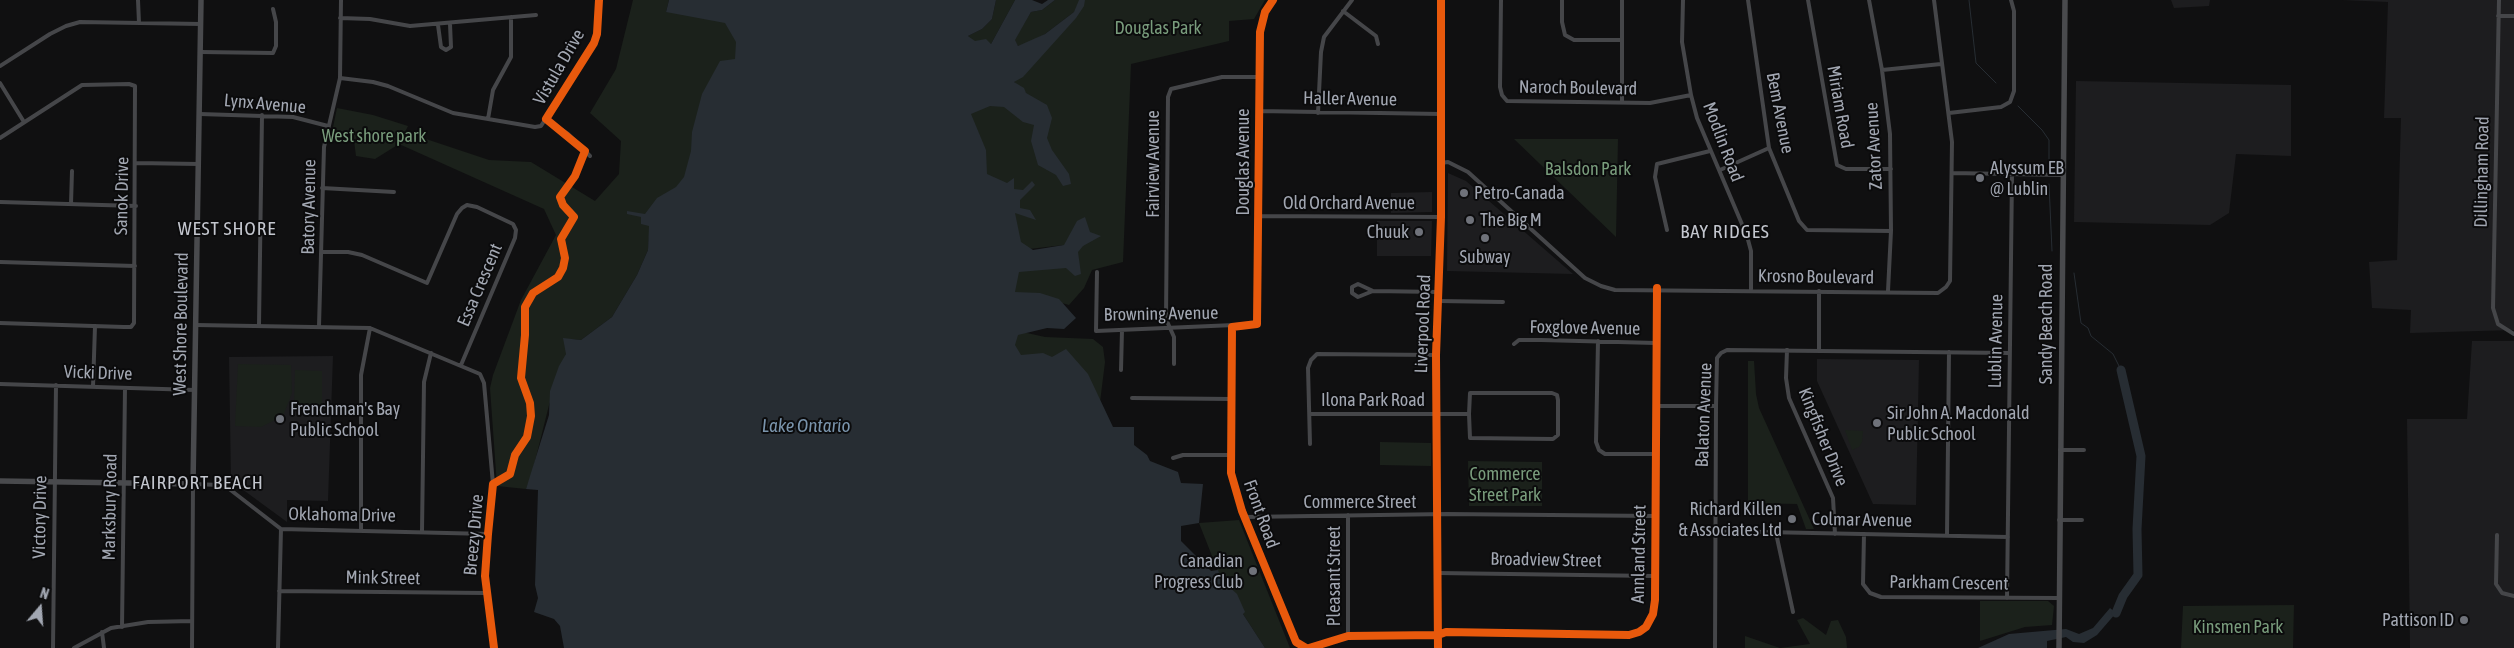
<!DOCTYPE html>
<style>
body{margin:0}
#map{position:relative;width:2514px;height:648px;overflow:hidden;background:#101011;font-family:"Asap Condensed",sans-serif}
canvas{display:block}
.north{position:absolute;left:15px;top:583px;width:50px;height:50px;-webkit-text-stroke:4px #0b0b0c;paint-order:stroke;rotate:18deg;font-size:14px;font-weight:700;line-height:20px;text-align:center;color:#a2a7b2}
.north::after{content:'';display:block;margin:auto;width:18px;height:22px;background:#a2a7b2;clip-path:polygon(50% 0,100% 100%,50% 72%,0 100%)}
</style>
<div id="map">
<canvas width="2514" height="648"></canvas>
<div class="north">N</div>
</div>
<script>
const ctx = document.querySelector('canvas').getContext('2d');
ctx.lineJoin = 'round';
function fill(path, color) {
  ctx.fillStyle = color;
  ctx.fill(path, 'evenodd');
}
function toPath(rows) {
  const path = new Path2D();
  for (const r of rows) {
    path.moveTo(r[0], r[1]);
    for (let i = 2; i < r.length; i += 2) path.lineTo(r[i], r[i + 1]);
  }
  return path;
}
function trace(path, color, width, dash) {
  ctx.strokeStyle = color;
  ctx.lineWidth = width;
  ctx.lineCap = dash ? 'butt' : 'round';
  ctx.setLineDash(dash || []);
  ctx.stroke(path);
}
function label(font, color, halo, rows, align = 'center') {
  ctx.font = font + ' "Asap Condensed",sans-serif';
  ctx.lineWidth = 4;
  ctx.setLineDash([]);
  ctx.textBaseline = 'middle';
  ctx.strokeStyle = halo;
  ctx.fillStyle = color;
  for (const [text, x, y, turn = 0] of rows) {
    ctx.save();
    ctx.translate(x, y);
    ctx.rotate((+turn || 0) * Math.PI / 180);
    ctx.textAlign = isNaN(turn) ? turn : align;
    if (halo) ctx.strokeText(text, 0, 0);
    ctx.fillText(text, 0, 0);
    ctx.restore();
  }
}
fill(toPath([
 [2171,0,2210,0,2209,6,2174,8],
 [2342,0,2514,0,2514,330,2410,333,2411,310,2372,308,2369,262,2397,260,2401,118,2384,118,2388,2],
 [2076,81,2291,85,2291,156,2236,154,2229,213,2210,225,2074,222],
 [1448,173,1466,181,1573,274,1447,271],
 [1432,192,1432,212,1391,213,1391,193],
 [1377,221,1432,221,1431,256,1377,256],
 [2472,341,2514,341,2514,648,2410,648,2407,419,2467,419],
 [333,356,328,501,287,500,287,522,231,481,229,357],
 [1817,359,1919,360,1916,505,1873,504,1817,381]
]), '#1d1d1f');
fill(toPath([
 [633,0,669,0,666,12,772,0,700,169,650,225,648,250,637,275,612,317,581,340,568,339,566,354,549,405,532,473,526,489,497,486,490,388,493,375,521,300,556,235,544,209,399,144,375,159,356,156,354,140,331,137,337,108,373,115,408,126,405,132,489,160,531,162,595,201,619,174,621,141,590,113,616,69],
 [996,0,1015,0,991,44,975,42,968,36,982,29,992,19],
 [1055,0,1265,0,1254,19,1229,21,1229,41,1131,64,1123,262,1092,270,1084,288,1069,305,1058,302,1018,303,1001,274,1064,245,1012,251,979,180,945,93,1026,93,1014,82,1074,12,1045,34,1025,45,1018,46,1014,40,1031,12,1042,10],
 [1514,139,1618,139,1616,237],
 [1000,327,1045,337,1093,339,1103,347,1105,362,1100,402,1031,373],
 [1748,361,1754,361,1756,394,1759,408,1814,529,1806,529,1797,504,1748,503],
 [238,364,291,365,292,393,283,416,261,427,235,426],
 [295,370,322,371,322,409,294,408],
 [1845,430,1863,431,1862,442,1859,447,1852,450],
 [1380,442,1431,443,1431,466,1380,465],
 [1468,461,1542,462,1542,506,1469,506],
 [1239,520,1290,648,1265,648,1243,614,1229,587,1223,584,1199,523],
 [1980,601,2048,601,2054,606,2052,625,2025,627,1980,641],
 [2294,605,2293,648,2181,648,2183,606],
 [1803,618,1826,635,1831,621,1838,620,1846,637,1847,648,1745,648,1745,636,1780,648,1810,644,1797,620]
]), '#1b211b');
fill(toPath([
 [669,0,996,0,992,19,982,29,968,36,975,41,986,39,991,44,1015,0,1032,0,1042,4,1048,0,1055,0,1042,10,1031,12,1015,40,1018,46,1045,34,1074,12,1079,0,1085,0,1084,6,1076,18,1023,77,1014,82,1024,88,1026,93,1047,105,1052,118,1047,138,1052,150,1069,174,1071,184,1063,186,1056,175,1038,165,1031,141,1034,125,1023,122,1004,107,990,106,971,114,986,150,987,174,1007,183,1014,178,1014,189,1023,190,1032,181,1035,185,1020,200,1020,208,1030,210,1036,220,1015,213,1021,242,1033,250,1064,245,1077,221,1085,217,1090,232,1101,236,1083,246,1078,252,1081,274,1075,276,1066,268,1019,272,1015,292,1040,293,1059,299,1076,318,1064,329,1047,328,1018,335,1015,345,1021,355,1043,353,1052,357,1066,349,1088,374,1113,427,1134,427,1134,445,1147,455,1150,461,1178,472,1181,483,1203,484,1199,523,1181,526,1181,541,1211,571,1218,570,1223,584,1225,583,1237,594,1245,612,1243,614,1265,648,564,648,560,626,554,619,534,612,538,598,535,585,538,490,526,489,549,415,550,391,559,366,566,354,563,338,581,340,612,317,637,275,648,250,649,226,641,224,641,217,627,214,627,211,645,214,657,198,676,187,684,177,691,151,692,132,702,94,720,61,735,59,736,42,725,23,666,12],
 [2110,608,2116,613,2097,635,2084,643,2073,642,2066,637,2047,641,2047,648,1978,648,2009,634,2066,629,2079,634,2093,628]
]), '#272d33');
trace(toPath([
 [1969,0,1976,63,1996,83],
 [2018,106,2042,130,2049,140,2049,167],
 [2049,184,2052,251],
 [2074,273,2081,323,2088,328,2091,336,2113,354,2121,370]
]), '#272d33', 1);
trace(toPath([
 [2116,613,2123,596,2138,575,2137,529,2141,456,2121,370]
]), '#272d33', 9);
trace(toPath([
 [138,0,139,23],
 [1501,0,1500,87,1502,95,1507,101,1650,103,1691,95],
 [1562,0,1562,22,1565,35,1574,40,1622,40],
 [1683,0,1682,42,1691,95,1697,118,1747,236,1751,251,1751,289],
 [1748,0,1769,148,1799,221,1807,230,1891,231],
 [1808,0,1837,165,1846,169,1891,169],
 [1869,0,1882,70,1890,134,1891,231,1888,291],
 [2499,0,2493,308,2498,324,2514,334],
 [1343,11,1376,36,1378,44],
 [2498,16,2514,16],
 [340,18,370,19,410,26,536,15],
 [438,25,441,47,446,50,451,47,450,24],
 [201,52,273,53,276,46,276,22,273,9],
 [0,66,50,34,66,26,80,22,201,24],
 [1882,70,1941,64],
 [340,78,373,82,388,86,453,113,535,127,541,126,594,43,597,34,599,0],
 [0,83,24,122],
 [1622,102,1622,0],
 [1258,111,1441,114],
 [1318,113,1321,52,1324,37,1352,0],
 [1949,113,2001,107,2010,102,2014,91,2014,11,2011,0],
 [200,114,293,117,328,126],
 [488,119,493,90,511,57,511,17],
 [546,119,568,134,590,156],
 [0,138,82,85,129,84,135,86,134,323,131,327,124,327,0,323],
 [136,163,199,164],
 [1441,163,1448,162,1468,172,1585,278,1601,286,1615,290,1938,293,1946,287,1950,281,1952,142,1934,0],
 [1720,170,1769,148],
 [1952,173,2062,175],
 [322,188,394,192],
 [0,202,136,206],
 [71,204,72,171],
 [1258,216,1441,217],
 [1667,230,1655,177,1657,164,1710,151],
 [321,252,348,252,362,255,427,283,457,214,462,208,467,205,477,207,513,224,516,230,515,238,461,365],
 [0,262,135,266],
 [1097,272,1096,331,1257,324,1260,32,1265,12,1273,0],
 [1373,291,1358,284,1352,287,1352,293,1358,297,1373,291,1439,292],
 [1439,301,1503,302],
 [196,325,370,328,480,374,484,383,493,484,485,576,494,648],
 [259,325,262,115],
 [319,326,324,147,340,78,341,0],
 [1232,327,1230,455,1233,484,1296,642,1306,648],
 [1598,341,1596,442,1599,450,1605,454,1655,454],
 [1514,344,1519,340,1541,340,1656,343],
 [1787,350,1786,378,1789,398,1833,498,1835,534],
 [1819,351,1819,291],
 [1174,364,1174,337,1166,319,1168,97,1171,89,1222,77,1258,77],
 [1121,370,1122,330],
 [0,384,195,390],
 [93,387,95,326],
 [1132,398,1231,399],
 [1656,406,1716,406],
 [1310,414,1469,414,1470,393,1552,393,1557,395,1558,400,1558,435,1553,439,1470,438,1469,414],
 [1310,444,1308,368,1311,360,1317,354,1436,355],
 [2060,450,2084,450],
 [1173,458,1183,455,1230,455],
 [1245,517,1447,514,1655,516],
 [2059,520,2082,520],
 [361,531,361,375,370,328],
 [422,531,424,382,431,353],
 [1715,531,2008,537],
 [1776,533,1793,612],
 [1864,534,1863,584,1870,593,1881,597,2058,598],
 [1947,535,1949,352],
 [2497,535,2496,584,2502,593,2514,596],
 [1438,573,1654,576],
 [279,591,486,593],
 [2007,598,2012,174],
 [122,627,125,388],
 [102,632,104,648],
 [1348,636,1348,515],
 [53,648,56,385],
 [74,648,111,628,148,622,192,621],
 [192,648,193,484,220,485,228,488,281,529,488,534],
 [278,648,281,529],
 [1309,648,1348,636,1438,635,1446,632,1629,635,1639,632,1646,627,1653,614,1655,600,1657,288],
 [1715,648,1716,406,1717,358,1721,353,1727,350,2009,353]
]), '#454649', 4);
trace(toPath([
 [0,481,193,484,201,0],
 [1438,648,1436,355,1441,217,1441,0],
 [2059,648,2065,0]
]), '#494a4d', 5.5);
trace(toPath([
 [1273,0,1265,12,1260,32,1257,324,1232,327,1231,473,1242,511,1296,642,1306,648],
 [494,648,485,576,488,534,493,484,510,474,515,455,527,437,531,416,530,403,521,378,525,335,525,307,533,293,558,277,563,268,565,258,561,239,574,217,563,205,560,197,575,176,585,151,546,119,594,43,597,34,599,0],
 [1309,648,1348,636,1438,635,1446,632,1629,635,1639,632,1646,627,1653,614,1655,600,1657,288],
 [1438,648,1436,355,1441,217,1441,0]
]), '#e8590c', 8);
for (const [x, y, r, color] of [
 [1980,178,5,"#6f727a"],
 [1464,193,5,"#6f727a"],
 [1470,220,5,"#6f727a"],
 [1419,232,5,"#6f727a"],
 [1485,238,5,"#6f727a"],
 [280,419,5,"#6f727a"],
 [1877,423,5,"#6f727a"],
 [1792,519,5,"#6f727a"],
 [1253,571,5,"#6f727a"],
 [2464,620,5,"#6f727a"]
]) {
  const dot = new Path2D();
  dot.arc(x, y, r, 0, 2 * Math.PI);
  ctx.fillStyle = color;
  ctx.fill(dot);
  trace(dot, '#0b0b0c', 2);
}
label('18px', '#799c7c', '#0b0b0c', [
 ["Douglas Park",1158,28],
 ["West shore park",374,136],
 ["Balsdon Park",1588,169],
 ["Commerce",1505,474],
 ["Street Park",1505,495],
 ["Kinsmen Park",2238,627]
]);
label('18px', '#a2a7b2', '#0b0b0c', [
 ["Vistula Drive",559,67,-60],
 ["Naroch Boulevard",1578,88,1],
 ["Haller Avenue",1350,99,1],
 ["Lynx Avenue",265,104,5],
 ["Miriam Road",1840,107,80],
 ["Bem Avenue",1780,113,79],
 ["Modlin Road",1723,142,69],
 ["Zator Avenue",1874,146,-93],
 ["Douglas Avenue",1243,162,-90],
 ["Fairview Avenue",1153,164,-90],
 ["Dillingham Road",2482,172,-89],
 ["Sanok Drive",122,196,-89],
 ["Old Orchard Avenue",1349,203],
 ["Batory Avenue",309,207,-89],
 ["Krosno Boulevard",1816,277,1],
 ["Essa Crescent",480,285,-67],
 ["Browning Avenue",1161,314,-1],
 ["West Shore Boulevard",181,324,-89],
 ["Liverpool Road",1423,324,-88],
 ["Sandy Beach Road",2046,324,-90],
 ["Foxglove Avenue",1585,328,1],
 ["Lublin Avenue",1996,341,-89],
 ["Vicki Drive",98,373,2],
 ["Ilona Park Road",1373,400],
 ["Balaton Avenue",1704,415,-88],
 ["Kingfisher Drive",1823,437,68],
 ["Commerce Street",1360,502],
 ["Marksbury Road",110,507,-89],
 ["Front Road",1261,514,70],
 ["Oklahoma Drive",342,515,1],
 ["Victory Drive",40,517,-89],
 ["Colmar Avenue",1862,520,1],
 ["Breezy Drive",474,535,-85],
 ["Annland Street",1639,554,-89],
 ["Broadview Street",1546,560,1],
 ["Pleasant Street",1334,576,-90],
 ["Mink Street",383,578,1],
 ["Parkham Crescent",1949,583,1]
]);
label('18px', '#a2a7b2', '#0b0b0c', [
 ["Alyssum EB",1990,168],
 ["@ Lublin",1990,189],
 ["Petro-Canada",1474,193],
 ["The Big M",1480,220],
 ["Chuuk",1409,232,"right"],
 ["Subway",1485,257,"center"],
 ["Frenchman's Bay",290,409],
 ["Public School",290,430],
 ["Sir John A. Macdonald",1887,413],
 ["Public School",1887,434],
 ["Richard Killen",1782,509,"right"],
 ["& Associates Ltd",1782,530,"right"],
 ["Canadian",1243,561,"right"],
 ["Progress Club",1243,582,"right"],
 ["Pattison ID",2454,620,"right"]
], 'left');
ctx.letterSpacing = '1px';
label('19px', '#c3c6ce', '#0b0b0c', [
 ["WEST SHORE",227,229],
 ["BAY RIDGES",1725,232],
 ["FAIRPORT BEACH",198,483]
]);
ctx.letterSpacing = '0px';
label('italic 19px', '#7a94ac', '#0b0b0c', [
 ["Lake Ontario",806,426]
]);
</script>
